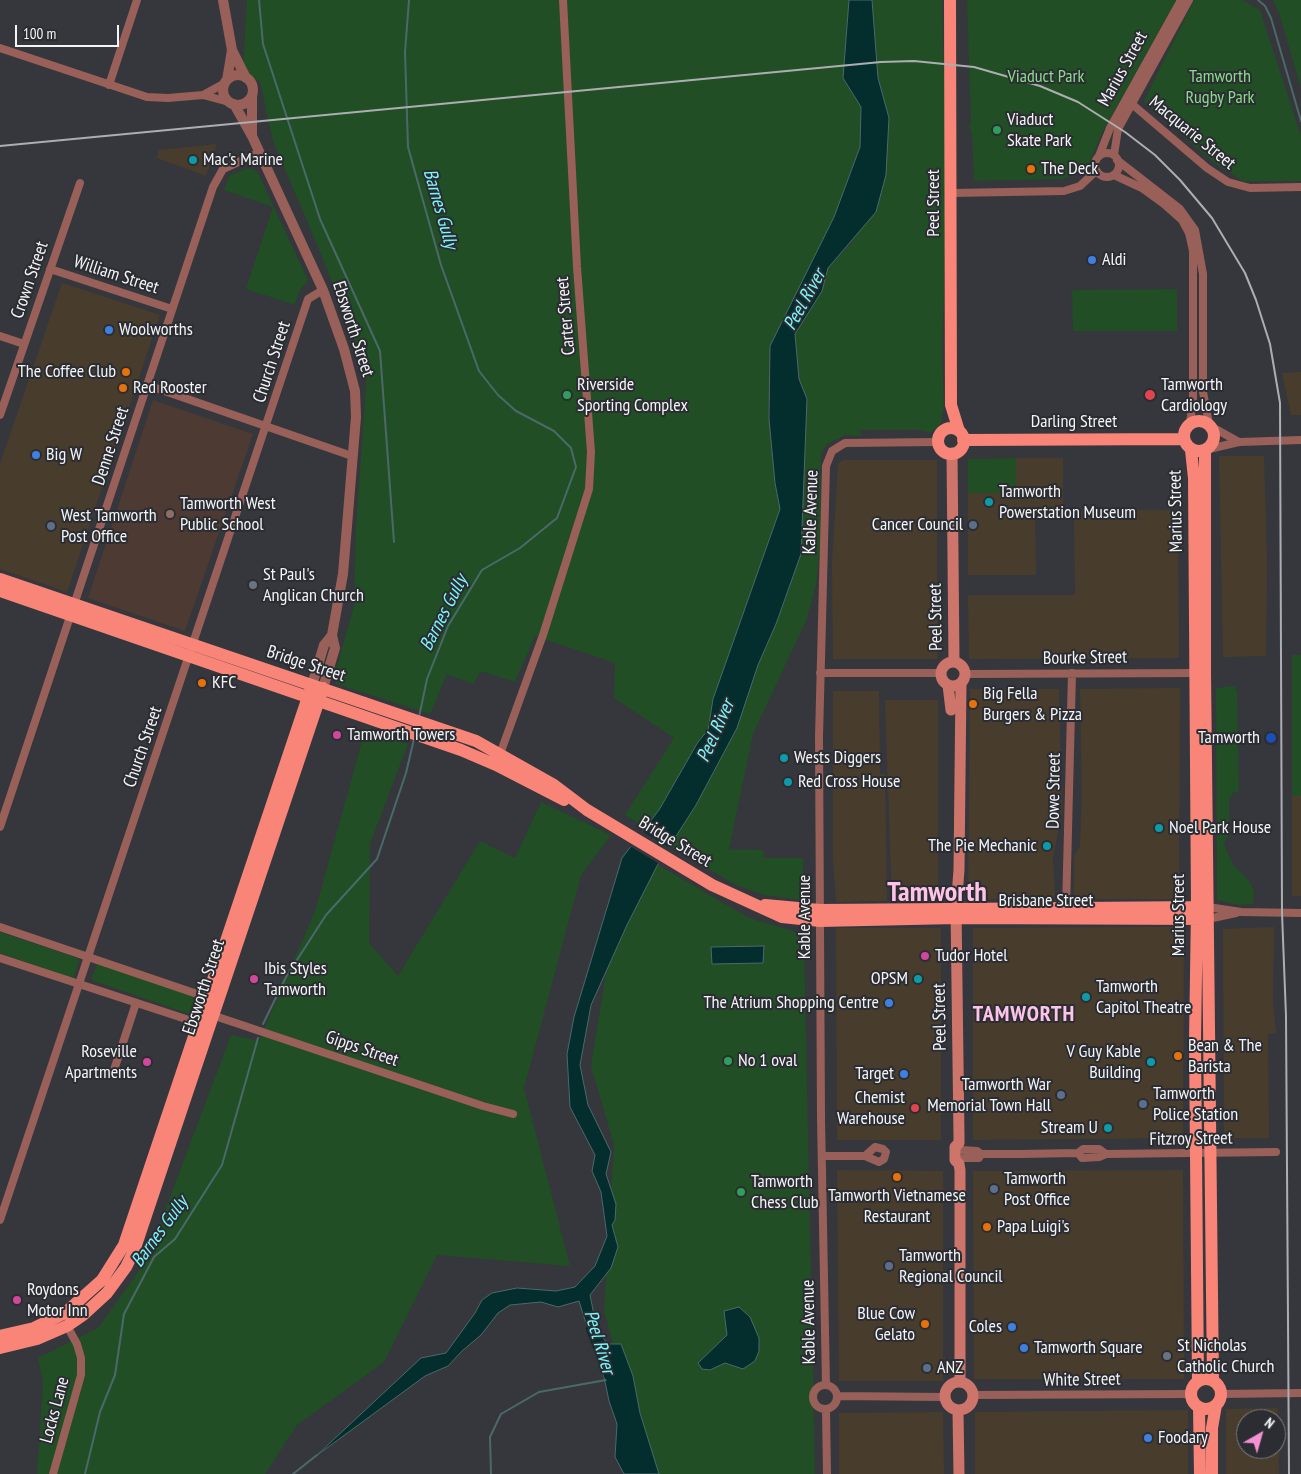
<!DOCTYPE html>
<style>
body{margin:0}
#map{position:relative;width:1301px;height:1474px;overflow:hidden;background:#35373c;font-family:"PT Sans Narrow",sans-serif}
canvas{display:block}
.north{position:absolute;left:1236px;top:1409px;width:50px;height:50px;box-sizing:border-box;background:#2b2d32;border:1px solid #7b7d81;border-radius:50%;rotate:38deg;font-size:14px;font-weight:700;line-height:20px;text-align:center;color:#f3f5f7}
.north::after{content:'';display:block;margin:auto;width:18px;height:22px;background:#f591d3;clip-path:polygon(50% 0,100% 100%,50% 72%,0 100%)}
.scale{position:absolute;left:15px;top:25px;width:104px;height:22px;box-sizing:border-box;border:2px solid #f3f5f7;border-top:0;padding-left:6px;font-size:15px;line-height:18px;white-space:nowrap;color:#f3f5f7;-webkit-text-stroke:4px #2b2d32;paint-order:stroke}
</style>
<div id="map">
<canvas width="1301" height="1474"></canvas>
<div class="north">N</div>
<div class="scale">100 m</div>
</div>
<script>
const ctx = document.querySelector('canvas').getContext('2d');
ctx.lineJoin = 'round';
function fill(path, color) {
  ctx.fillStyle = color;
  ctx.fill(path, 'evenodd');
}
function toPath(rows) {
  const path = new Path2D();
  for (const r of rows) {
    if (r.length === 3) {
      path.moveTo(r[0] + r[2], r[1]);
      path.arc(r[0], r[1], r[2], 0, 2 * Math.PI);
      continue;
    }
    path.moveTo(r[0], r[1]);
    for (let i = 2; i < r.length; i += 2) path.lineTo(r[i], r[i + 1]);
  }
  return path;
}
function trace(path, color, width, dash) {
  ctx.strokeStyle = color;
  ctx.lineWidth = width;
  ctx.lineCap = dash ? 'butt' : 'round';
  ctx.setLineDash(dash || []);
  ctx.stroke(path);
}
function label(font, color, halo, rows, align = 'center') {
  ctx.font = font + ' "PT Sans Narrow",sans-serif';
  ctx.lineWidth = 4;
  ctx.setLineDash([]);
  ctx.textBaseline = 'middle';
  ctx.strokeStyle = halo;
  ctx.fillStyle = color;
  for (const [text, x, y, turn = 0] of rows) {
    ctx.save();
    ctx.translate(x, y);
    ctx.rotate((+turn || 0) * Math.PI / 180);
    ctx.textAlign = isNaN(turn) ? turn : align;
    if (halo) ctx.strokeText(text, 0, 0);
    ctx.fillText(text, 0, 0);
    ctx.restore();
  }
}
fill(toPath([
 [217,144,206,176,157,158,159,150],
 [62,283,160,315,67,592,0,569,0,464],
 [1301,372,1301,415,1291,415,1282,373],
 [1219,456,1264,456,1267,561,1266,656,1223,657],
 [1016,458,1063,458,1063,511,1035,512,1036,575,968,575,968,493,1016,493],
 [843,460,937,460,937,659,833,659,832,565,838,464],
 [1178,510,1179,658,969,659,968,595,1075,595,1074,511],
 [1180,688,1179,896,1177,899,1078,899,1074,896,1074,856,1080,846,1082,793,1080,689],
 [970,689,1059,689,1062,813,1053,857,1055,896,1052,900,968,899],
 [833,691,879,691,880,774,885,774,887,901,836,902,833,860],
 [885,700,938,700,938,902,892,901],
 [1292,796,1301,796,1301,896,1292,896],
 [1155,927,1184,927,1183,1138,973,1140,973,928],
 [1274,927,1273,1002,1276,1033,1268,1034,1269,1138,1224,1138,1223,929],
 [836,928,941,928,941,1140,837,1140],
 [837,1170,943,1171,943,1381,839,1381],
 [1183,1170,1184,1379,974,1379,973,1171],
 [1278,1408,1279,1474,1226,1474,1226,1409],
 [1246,1419,1276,1419,1276,1449,1246,1449],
 [1188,1410,1188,1474,975,1474,975,1412],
 [943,1412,944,1474,839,1474,839,1413]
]), '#483d2d');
fill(toPath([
 [153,400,253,434,185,631,88,598]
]), '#4d3a32');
fill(toPath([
 [247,0,849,0,843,78,861,107,860,146,834,217,770,346,769,419,775,483,780,508,713,699,708,730,698,742,659,810,645,827,625,815,674,738,614,698,615,663,535,636,515,682,481,671,473,684,447,674,430,714,336,684,335,673,354,606,356,527,367,371,323,259,273,141,260,82,243,69],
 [872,0,942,0,947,191,942,354,944,406,940,425,930,433,921,430,859,430,862,436,845,435,827,444,821,454,820,546,816,585,806,621,753,734,729,849,763,850,764,858,803,858,803,900,764,895,736,885,669,846,696,805,737,728,758,665,776,624,801,554,807,399,799,379,795,334,822,291,828,268,852,242,889,118,878,78],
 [967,0,1176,0,1102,133,1086,170,1063,179,974,181,972,132,968,126,971,124],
 [1194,0,1242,0,1260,10,1301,136,1301,181,1243,181,1214,163,1144,101],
 [1273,0,1301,0,1301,88,1279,13],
 [249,168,257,171,308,280,299,291,295,305,246,289,273,207,224,190,230,175],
 [1177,289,1177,331,1073,331,1072,290],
 [1016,458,1016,493,968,493,968,459],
 [1292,655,1301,655,1301,796,1292,796],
 [1234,686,1237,691,1239,791,1233,793,1229,800,1229,833,1224,845,1234,866,1250,882,1254,891,1253,904,1239,905,1217,900,1216,688],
 [366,727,408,744,370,844,369,943,398,976,480,841,515,858,541,802,611,835,581,875,524,1088,570,1266,437,1255,384,1362,297,1425,265,1474,37,1474,43,1383,38,1358,98,1328,146,1261,231,1035,259,1041,315,911],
 [651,861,749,918,793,931,804,940,815,1474,650,1474,604,1311,614,1145,591,1066,610,947],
 [0,932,77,958,79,961,75,975,72,978,0,953],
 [98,962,197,996,192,1015,91,980]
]), '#214e25');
const water = toPath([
 [849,0,872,0,878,78,889,118,886,175,876,212,828,268,822,291,795,334,799,379,807,399,801,554,776,624,758,665,737,728,696,805,657,866,627,925,591,1005,580,1065,588,1105,611,1152,606,1174,616,1204,615,1220,612,1225,618,1247,611,1268,590,1295,594,1315,593,1322,607,1344,621,1344,633,1376,640,1413,659,1474,624,1474,615,1457,617,1424,609,1401,603,1372,605,1349,596,1344,588,1330,579,1301,558,1307,541,1302,510,1305,498,1313,481,1335,462,1351,448,1366,425,1376,316,1456,421,1358,446,1353,475,1313,482,1300,492,1293,517,1288,556,1291,575,1287,595,1266,607,1236,601,1192,592,1171,595,1155,570,1107,567,1054,574,1017,622,858,659,810,698,742,708,730,713,699,780,509,775,483,769,419,770,346,834,217,860,147,861,107,843,78,849,0],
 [764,946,763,963,712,964,711,947,764,946],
 [739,1307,750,1317,759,1338,759,1351,755,1361,743,1369,725,1363,710,1370,702,1369,698,1363,727,1335,724,1311,739,1307]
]);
fill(water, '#042d2e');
trace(water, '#4c696a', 1);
fill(toPath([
 [640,830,670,848,661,865,628,845]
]), '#35373c');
trace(toPath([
 [259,0,263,44,320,219,380,351,394,542],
 [409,0,405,52,408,147,441,265,479,371,498,395,516,411,554,431,571,448,576,467,557,518,520,548,482,570,448,626,427,679,419,717],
 [1258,0,1265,6,1271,18,1301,121],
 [263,1024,286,977,326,915,377,859,406,773,414,739],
 [85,1474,100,1412,115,1375,124,1314,154,1257,175,1239,222,1165,258,1038],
 [293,1474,317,1455],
 [491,1474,490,1437,501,1414,539,1392,606,1380]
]), '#4c696a', 2);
trace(toPath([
 [592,1329,610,1375]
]), '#042d2e', 12);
trace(toPath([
 [0,48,147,97,168,98,203,95,229,102],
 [109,85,137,0],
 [203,95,225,83],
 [1126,99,1207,168,1228,182,1250,188,1301,187],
 [1107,165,12],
 [1114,155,1118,129,1189,0],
 [1099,156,1110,128,1181,0],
 [1117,160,1180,209,1195,230,1203,274,1203,392,1209,424],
 [1114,175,1142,188,1164,204,1182,220,1189,233,1193,251,1193,398,1190,424],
 [952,193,1064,191,1080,186,1096,171],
 [50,269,172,309],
 [0,336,24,344],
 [147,385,352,456],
 [0,415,80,183],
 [1212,427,1239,442],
 [1209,449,1239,442,1301,440],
 [820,673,941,673],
 [966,674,1198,673],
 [499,757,543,635,589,489,591,452,577,267,563,0],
 [0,827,213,187,223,169,258,153],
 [1208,907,1241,912,1301,913],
 [1066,909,1072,673],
 [1208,919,1236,913],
 [0,927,209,998],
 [0,958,201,1024],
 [209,1014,483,1106,513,1114],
 [114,1070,136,1003],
 [962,1150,977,1151,981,1154,1020,1154,1078,1153,1083,1149,1099,1149,1106,1154],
 [1078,1153,1082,1158,1099,1157,1106,1154,1276,1152],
 [822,1156,865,1156,879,1162,884,1159,886,1152,883,1149,875,1147,865,1156],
 [963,1158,979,1158,981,1154],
 [0,1220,308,299,323,290],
 [826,1385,821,1118,819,737,826,466,832,451,845,443,938,442],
 [825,1397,12],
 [1220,1394,1301,1393],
 [973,1395,1191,1394],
 [837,1396,944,1397],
 [826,1409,827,1474],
 [53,1474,81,1375,81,1358,77,1344,67,1326]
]), '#996059', 8);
trace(toPath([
 [223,0,232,50,246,78],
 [238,90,15],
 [227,80,232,50],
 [252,95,252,135],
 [234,104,252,136,323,290,344,349,355,391,356,417,343,574,332,635,335,648,323,688],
 [312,685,324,645,332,635]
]), '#996059', 10);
trace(toPath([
 [952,453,954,661],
 [953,674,12],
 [948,685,951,710],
 [960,1381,960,1170,959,1164,955,1160,955,1147,959,1143,959,1137,956,909,959,870,961,683],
 [959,1396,14],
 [958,1411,959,1474]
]), '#ce756b', 11);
trace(toPath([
 [950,0,951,405,959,431],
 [1199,436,15],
 [951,441,13],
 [963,440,1184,439],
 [1191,450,1194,478,1197,907,1195,1041,1198,1381],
 [1205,451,1205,673,1213,1381],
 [0,579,476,741,554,785,587,810,712,885,782,917,820,921,956,918,1208,919],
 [0,591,461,750,496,765,564,800],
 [765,905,820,910,1205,907],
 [0,1336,34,1328,65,1313,102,1280,124,1245,312,685],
 [0,1348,37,1339,67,1326,83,1315,107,1293,126,1267,134,1251,323,688],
 [1206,1394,15],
 [1199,1407,1200,1474],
 [1212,1474,1212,1428,1216,1405]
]), '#f88578', 12);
trace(toPath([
 [0,146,881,62,914,61,974,67,1040,86,1078,102,1125,132,1155,155,1180,180,1212,218,1245,273,1256,300,1270,344,1280,403,1282,913,1286,1016,1289,1474]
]), '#acaeb1', 2);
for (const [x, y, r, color] of [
 [997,130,5,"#2e9e5b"],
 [193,160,5,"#0f9aa8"],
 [1031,169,5,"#e8710a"],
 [1092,260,5,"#3f7fe0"],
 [109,330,5,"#3f7fe0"],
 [126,372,5,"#e8710a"],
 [123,388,5,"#e8710a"],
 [567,395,5,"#2e9e5b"],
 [1150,395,6,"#e0444e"],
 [36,455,5,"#3f7fe0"],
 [989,502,5,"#0f9aa8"],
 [170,514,5,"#8d6e63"],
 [973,525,5,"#5c6f8a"],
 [51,526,5,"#5c6f8a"],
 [253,585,5,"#6b7280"],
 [202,683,5,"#e8710a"],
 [973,704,5,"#e8710a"],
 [337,735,5,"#d1479c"],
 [1271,738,6,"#1a4fb4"],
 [784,758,5,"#0f9aa8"],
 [788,782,5,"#0f9aa8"],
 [1159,828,5,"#0f9aa8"],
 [1047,846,5,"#0f9aa8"],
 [925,956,5,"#d1479c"],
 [254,979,5,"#d1479c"],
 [918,979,5,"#0f9aa8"],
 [1086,997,5,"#0f9aa8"],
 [889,1003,5,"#3f7fe0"],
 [1178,1056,5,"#e8710a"],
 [728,1061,5,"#2e9e5b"],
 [147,1062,5,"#d1479c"],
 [1151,1062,5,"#0f9aa8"],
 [904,1074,5,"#3f7fe0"],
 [1061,1095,5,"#5c6f8a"],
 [1143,1104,5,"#5c6f8a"],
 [915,1108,5,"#e0444e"],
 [1108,1128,5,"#0f9aa8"],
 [897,1177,5,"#e8710a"],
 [994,1189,5,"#5c6f8a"],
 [741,1192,5,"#2e9e5b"],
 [987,1227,5,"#e8710a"],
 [889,1266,5,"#5c6f8a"],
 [17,1300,5,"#d1479c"],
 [925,1324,5,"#e8710a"],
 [1012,1327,5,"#3f7fe0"],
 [1024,1348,5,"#3f7fe0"],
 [1167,1356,5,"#6b7280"],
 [927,1368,5,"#5c6f8a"],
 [1148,1438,5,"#3f7fe0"]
]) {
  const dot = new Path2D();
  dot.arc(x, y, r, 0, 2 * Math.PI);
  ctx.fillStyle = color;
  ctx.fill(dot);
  trace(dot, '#2b2d32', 2);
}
label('18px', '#f3f5f7', '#2b2d32', [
 ["Marius Street",1123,69,-61],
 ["Macquarie Street",1192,133,39],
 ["Peel Street",934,203,-90],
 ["William Street",116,275,18],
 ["Crown Street",30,280,-71],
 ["Carter Street",566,316,-95],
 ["Ebsworth Street",353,329,72],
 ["Church Street",272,362,-72],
 ["Darling Street",1074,422],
 ["Denne Street",111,446,-72],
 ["Marius Street",1176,511,-91],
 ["Kable Avenue",811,512,-88],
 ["Peel Street",936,617,-91],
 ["Bourke Street",1085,658,-1],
 ["Bridge Street",306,664,18],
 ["Church Street",143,747,-71],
 ["Dowe Street",1054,791,-89],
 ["Bridge Street",675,842,31],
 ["Brisbane Street",1046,901],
 ["Marius Street",1179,915,-90],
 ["Kable Avenue",805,917,-90],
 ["Ebsworth Street",204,987,-72],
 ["Peel Street",940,1017,-91],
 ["Gipps Street",362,1049,19],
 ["Fitzroy Street",1191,1139,-1],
 ["Kable Avenue",809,1322,-91],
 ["White Street",1082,1380,-1],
 ["Locks Lane",55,1410,-75]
]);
label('18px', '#88dc8c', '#2b2d32', [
 ["Viaduct Park",1046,77],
 ["Tamworth",1220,77],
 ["Rugby Park",1220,98]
]);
label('18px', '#f3f5f7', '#2b2d32', [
 ["Viaduct",1007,120],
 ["Skate Park",1007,141],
 ["Mac's Marine",203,160],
 ["The Deck",1041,169],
 ["Aldi",1102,260],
 ["Woolworths",119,330],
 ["The Coffee Club",116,372,"right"],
 ["Riverside",577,385],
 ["Sporting Complex",577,406],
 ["Tamworth",1161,385],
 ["Cardiology",1161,406],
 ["Red Rooster",133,388],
 ["Big W",46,455],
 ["Tamworth",999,492],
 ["Powerstation Museum",999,513],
 ["Tamworth West",180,504],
 ["Public School",180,525],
 ["West Tamworth",61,516],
 ["Post Office",61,537],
 ["Cancer Council",963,525,"right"],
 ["St Paul's",263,575],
 ["Anglican Church",263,596],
 ["KFC",212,683],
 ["Big Fella",983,694],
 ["Burgers & Pizza",983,715],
 ["Tamworth Towers",347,735],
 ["Tamworth",1260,738,"right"],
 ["Wests Diggers",794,758],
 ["Red Cross House",798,782],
 ["Noel Park House",1169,828],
 ["The Pie Mechanic",1037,846,"right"],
 ["Tudor Hotel",935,956],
 ["Ibis Styles",264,969],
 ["Tamworth",264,990],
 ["OPSM",908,979,"right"],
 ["Tamworth",1096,987],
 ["Capitol Theatre",1096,1008],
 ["The Atrium Shopping Centre",879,1003,"right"],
 ["Bean & The",1188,1046],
 ["Barista",1188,1067],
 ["Roseville",137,1052,"right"],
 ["Apartments",137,1073,"right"],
 ["V Guy Kable",1141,1052,"right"],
 ["Building",1141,1073,"right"],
 ["No 1 oval",738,1061],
 ["Target",894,1074,"right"],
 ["Tamworth War",1051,1085,"right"],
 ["Memorial Town Hall",1051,1106,"right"],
 ["Tamworth",1153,1094],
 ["Police Station",1153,1115],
 ["Chemist",905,1098,"right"],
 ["Warehouse",905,1119,"right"],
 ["Stream U",1098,1128,"right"],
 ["Tamworth",1004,1179],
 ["Post Office",1004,1200],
 ["Tamworth",751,1182],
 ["Chess Club",751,1203],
 ["Tamworth Vietnamese",897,1196,"center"],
 ["Restaurant",897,1217,"center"],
 ["Papa Luigi's",997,1227],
 ["Tamworth",899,1256],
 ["Regional Council",899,1277],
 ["Roydons",27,1290],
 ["Motor Inn",27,1311],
 ["Blue Cow",915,1314,"right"],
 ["Gelato",915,1335,"right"],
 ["Coles",1002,1327,"right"],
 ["St Nicholas",1177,1346],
 ["Catholic Church",1177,1367],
 ["Tamworth Square",1034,1348],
 ["ANZ",937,1368],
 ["Foodary",1158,1438]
], 'left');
label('italic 19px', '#7bf6fb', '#2b2d32', [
 ["Barnes Gully",440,209,74],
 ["Peel River",805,300,-61],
 ["Barnes Gully",444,613,-63],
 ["Peel River",716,731,-66],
 ["Barnes Gully",160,1232,-54],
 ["Peel River",599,1342,73]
]);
ctx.letterSpacing = '1px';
label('bold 22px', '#fec4e8', '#2b2d32', [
 ["TAMWORTH",1024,1015]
]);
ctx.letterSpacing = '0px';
label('bold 28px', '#fec4e8', '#2b2d32', [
 ["Tamworth",937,893]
]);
</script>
